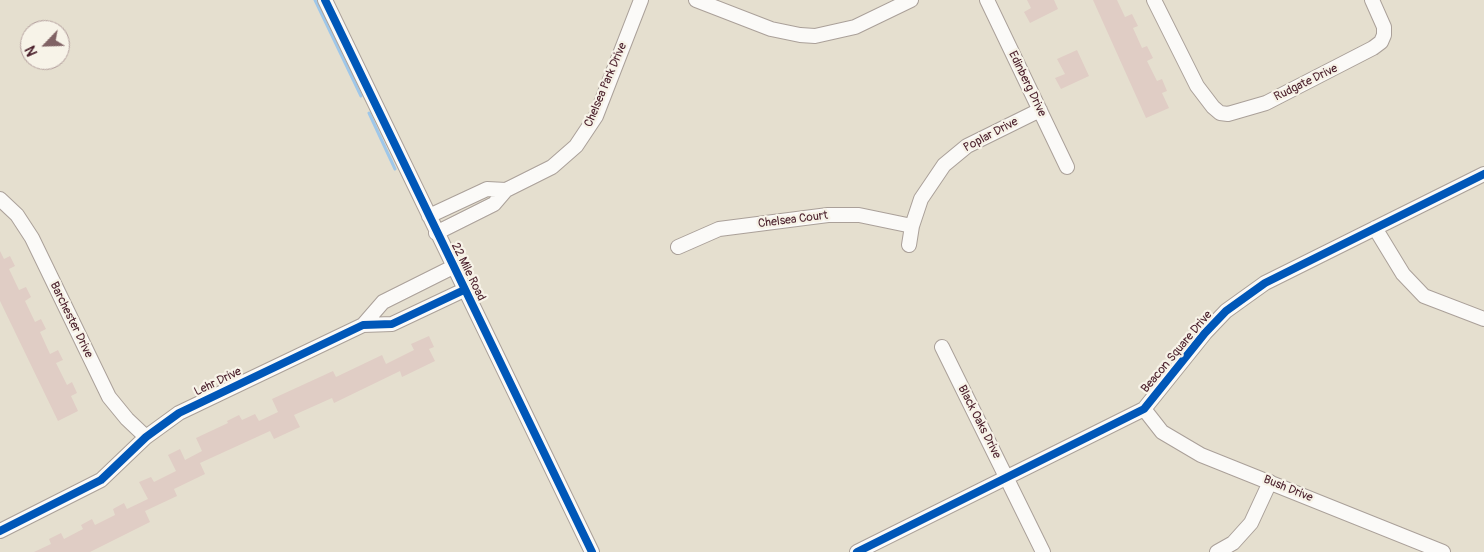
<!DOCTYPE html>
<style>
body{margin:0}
#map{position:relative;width:1484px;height:552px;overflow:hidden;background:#e5dfcf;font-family:Pangolin,sans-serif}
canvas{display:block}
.north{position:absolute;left:20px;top:20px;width:50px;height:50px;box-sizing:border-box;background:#f7f3e8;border:1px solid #b29e9c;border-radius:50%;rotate:246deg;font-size:14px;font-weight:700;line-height:20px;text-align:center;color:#4a1f2b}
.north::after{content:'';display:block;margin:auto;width:18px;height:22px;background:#806264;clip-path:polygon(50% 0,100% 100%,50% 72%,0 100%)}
</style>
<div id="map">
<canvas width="1484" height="552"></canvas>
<div class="north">N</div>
</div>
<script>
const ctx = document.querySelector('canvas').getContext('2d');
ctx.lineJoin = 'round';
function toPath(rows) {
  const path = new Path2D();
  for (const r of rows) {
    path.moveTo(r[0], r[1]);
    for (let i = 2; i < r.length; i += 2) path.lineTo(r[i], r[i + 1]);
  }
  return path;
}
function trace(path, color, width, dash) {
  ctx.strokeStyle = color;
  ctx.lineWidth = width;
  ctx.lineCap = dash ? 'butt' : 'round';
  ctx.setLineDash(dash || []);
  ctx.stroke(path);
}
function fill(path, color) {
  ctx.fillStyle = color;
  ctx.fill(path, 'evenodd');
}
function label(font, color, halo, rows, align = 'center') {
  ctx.font = font + ' Pangolin,sans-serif';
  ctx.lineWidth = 4.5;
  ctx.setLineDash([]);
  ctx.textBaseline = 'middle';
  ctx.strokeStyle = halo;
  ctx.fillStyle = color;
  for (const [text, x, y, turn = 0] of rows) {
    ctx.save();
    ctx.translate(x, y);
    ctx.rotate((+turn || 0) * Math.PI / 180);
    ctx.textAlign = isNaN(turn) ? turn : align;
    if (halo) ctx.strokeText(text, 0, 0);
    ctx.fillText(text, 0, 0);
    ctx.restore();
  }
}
trace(toPath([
 [315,0,361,96],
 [369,113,395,169]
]), '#9fc7e9', 3);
fill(toPath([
 [1027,0,1054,0,1058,9,1030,23,1024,12,1031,8],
 [1093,0,1117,0,1125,17,1132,14,1138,26,1133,28,1142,48,1147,46,1153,58,1147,61,1157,81,1162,79,1167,91,1162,93,1169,108,1146,118],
 [1077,50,1089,76,1061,89,1055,78,1065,74,1057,59],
 [0,251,4,259,10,256,15,266,9,269,19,290,26,287,31,297,25,301,35,322,41,319,46,329,40,332,50,354,58,350,63,360,56,363,67,385,72,382,77,393,71,396,78,411,58,421,0,301],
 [429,336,434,347,429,349,435,361,402,377,400,371,334,403,332,398,294,415,300,427,274,439,270,431,200,463,205,474,174,489,177,496,145,511,150,522,90,552,34,552,51,544,49,539,61,533,64,539,83,529,81,525,92,519,95,525,115,515,113,509,124,503,127,509,148,499,139,482,151,477,154,482,176,471,168,455,180,449,185,460,202,451,196,438,228,423,227,421,239,415,242,420,255,414,259,421,278,412,272,399,333,371,336,377,382,355,386,364,414,350,411,344]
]), '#e0cdc5');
const minor = toPath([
 [325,0,592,552],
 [696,0,771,29,800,35,815,36,855,27,911,0],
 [987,0,1067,167],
 [1154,0,1197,86,1213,107,1220,113,1228,114,1266,103,1373,48,1381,42,1384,35,1384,27,1372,0],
 [0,199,17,215,32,238,109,397,127,419,146,437],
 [429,216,487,189,506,190],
 [1375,228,1403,274,1424,296,1484,319],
 [436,233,494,204,506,190,552,167,576,146,596,116,641,0],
 [909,245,912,226,921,199,944,165,967,146,1040,110],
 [678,247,719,229,828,215,859,215,912,226],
 [363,325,383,302,453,267],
 [942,347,1043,552],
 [1144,409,1162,432,1201,455,1443,552],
 [0,531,101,480,146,437,179,413,363,325,392,324,464,290],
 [857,552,1144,409,1205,333,1226,311,1265,283,1484,174],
 [1217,552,1233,543,1251,523,1270,482]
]);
trace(minor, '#aaa099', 16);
trace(minor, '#fbfaf8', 14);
trace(toPath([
 [325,0,592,552],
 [0,531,101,480,146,437,179,413,363,325,392,324,464,290],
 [857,552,1144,409,1205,333,1226,311,1265,283,1484,174]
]), '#0057b8', 8);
label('12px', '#4a1f2b', '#f7f3e8', [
 ["Rudgate Drive",1306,83,-26],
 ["Edinberg Drive",1027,84,64],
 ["Chelsea Park Drive",606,85,-67],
 ["Poplar Drive",991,135,-28],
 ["Chelsea Court",793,220,-7],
 ["22 Mile Road",468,272,64],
 ["Barchester Drive",71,320,64],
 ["Beacon Square Drive",1177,352,-50],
 ["Lehr Drive",218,382,-26],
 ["Black Oaks Drive",979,422,63],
 ["Bush Drive",1288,489,22]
]);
</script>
